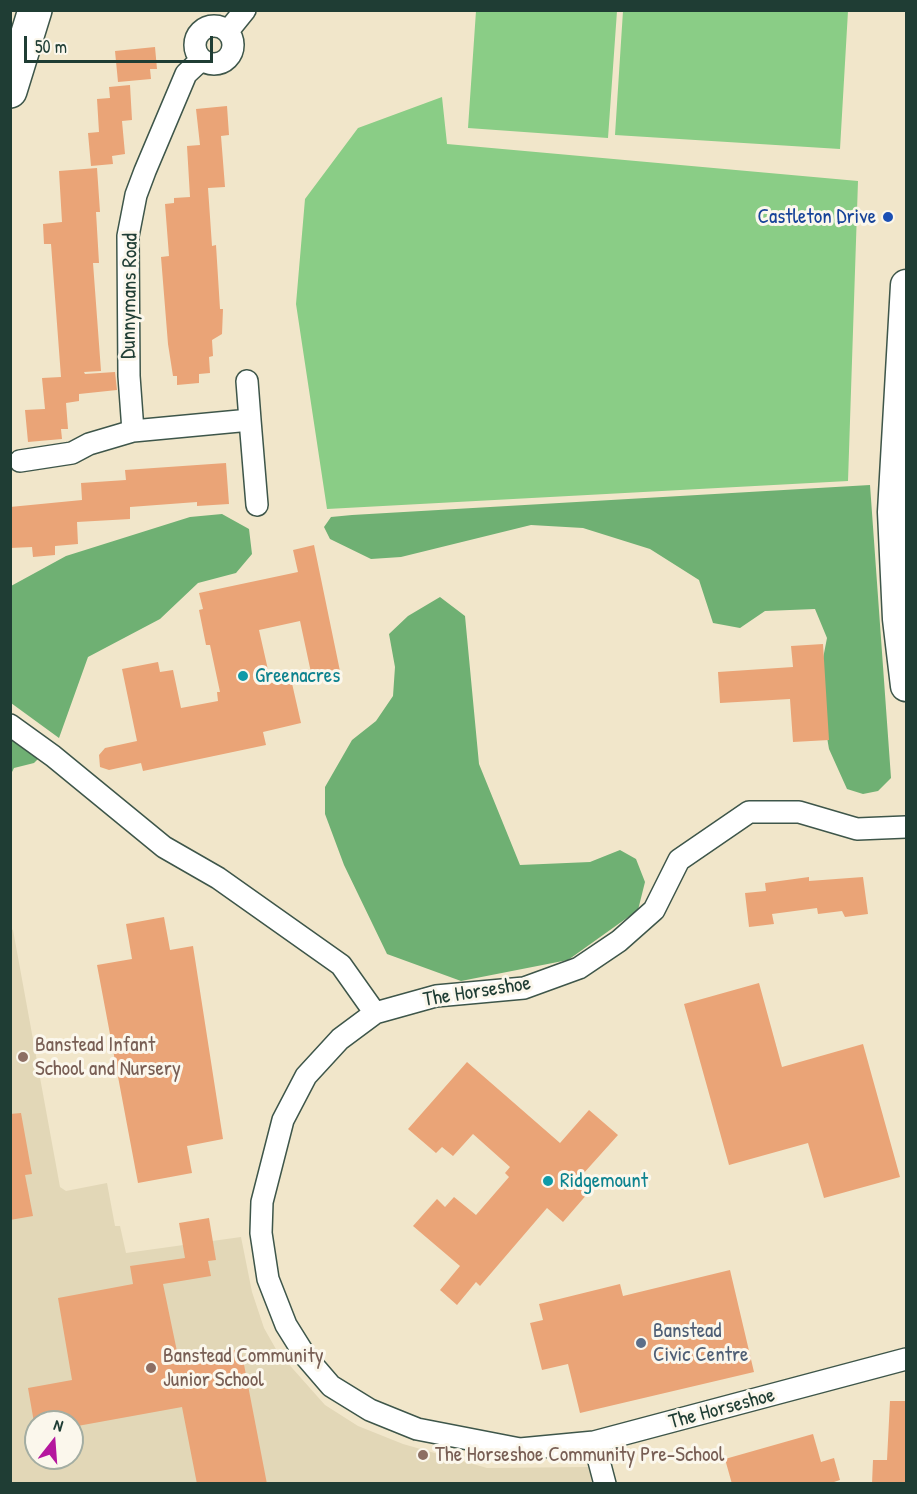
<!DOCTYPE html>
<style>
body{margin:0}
#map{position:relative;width:917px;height:1494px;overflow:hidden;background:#f1e6ca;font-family:"Patrick Hand",sans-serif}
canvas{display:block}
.frame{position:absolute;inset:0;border:12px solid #1f3d34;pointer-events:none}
.north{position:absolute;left:24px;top:1410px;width:60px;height:60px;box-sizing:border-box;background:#fbf7ec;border:2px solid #a3ada2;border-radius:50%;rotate:17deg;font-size:16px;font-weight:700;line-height:24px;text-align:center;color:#1f3d34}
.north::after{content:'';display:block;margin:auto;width:21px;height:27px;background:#b5179e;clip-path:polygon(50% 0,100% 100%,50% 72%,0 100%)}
.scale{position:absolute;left:24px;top:36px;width:189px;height:27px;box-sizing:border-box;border:3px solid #1f3d34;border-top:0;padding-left:8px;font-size:18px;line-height:21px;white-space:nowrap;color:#1f3d34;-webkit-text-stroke:4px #fbf7ec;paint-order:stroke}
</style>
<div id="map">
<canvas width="917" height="1494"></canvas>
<div class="frame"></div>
<div class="north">N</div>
<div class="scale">50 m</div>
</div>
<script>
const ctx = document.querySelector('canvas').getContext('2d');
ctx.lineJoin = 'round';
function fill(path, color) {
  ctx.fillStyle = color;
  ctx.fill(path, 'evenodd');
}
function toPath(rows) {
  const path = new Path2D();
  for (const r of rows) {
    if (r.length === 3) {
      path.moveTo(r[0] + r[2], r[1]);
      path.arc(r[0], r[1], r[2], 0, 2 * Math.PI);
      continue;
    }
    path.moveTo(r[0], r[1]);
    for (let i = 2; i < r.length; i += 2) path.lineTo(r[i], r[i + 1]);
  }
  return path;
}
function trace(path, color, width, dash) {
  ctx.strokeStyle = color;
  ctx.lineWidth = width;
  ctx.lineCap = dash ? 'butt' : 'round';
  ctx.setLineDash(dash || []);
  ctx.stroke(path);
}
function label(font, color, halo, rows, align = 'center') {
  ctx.font = font + ' "Patrick Hand",sans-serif';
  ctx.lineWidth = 6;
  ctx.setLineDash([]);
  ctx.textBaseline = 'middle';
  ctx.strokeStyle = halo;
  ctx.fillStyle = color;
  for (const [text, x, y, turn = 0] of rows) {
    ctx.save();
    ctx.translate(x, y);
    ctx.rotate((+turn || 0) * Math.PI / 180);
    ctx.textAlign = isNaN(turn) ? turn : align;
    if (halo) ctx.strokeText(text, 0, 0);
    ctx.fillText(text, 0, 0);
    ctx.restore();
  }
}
fill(toPath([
 [11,929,13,930,60,1187,66,1191,107,1183,115,1226,120,1226,126,1253,241,1237,252,1292,264,1328,277,1351,325,1405,358,1426,403,1444,487,1468,589,1467,592,1483,11,1484],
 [36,1422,72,1422,72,1458,36,1458]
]), '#e2d7b7');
fill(toPath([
 [476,11,617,11,608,138,468,128],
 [623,11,848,11,840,149,615,135],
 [442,97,447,144,858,181,848,481,327,509,296,304,305,199,358,128]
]), '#8acd86');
fill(toPath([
 [870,485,891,778,878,791,863,794,847,789,829,749,818,684,827,638,815,609,765,611,740,628,713,623,699,580,650,549,583,528,531,525,401,557,371,559,330,539,324,527,331,517,352,515],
 [222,514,249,529,252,554,236,573,198,583,160,619,88,657,59,738,11,703,11,586,66,556,190,517],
 [440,597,465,616,479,764,520,865,590,862,620,850,636,859,645,882,638,910,568,960,461,981,387,954,344,865,325,814,325,787,352,740,376,721,393,696,395,667,389,634,408,616],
 [11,718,50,747,34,763,14,768,11,774]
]), '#6fb073');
fill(toPath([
 [155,47,157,69,150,69,151,79,118,82,115,51],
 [130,85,132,120,122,121,125,154,112,156,113,164,91,166,88,133,99,132,97,99,110,98,109,87],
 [227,106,229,135,221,136,225,187,208,188,212,246,216,245,220,309,223,309,222,334,212,340,213,356,209,357,210,373,199,374,199,383,177,385,177,376,173,376,168,344,161,257,169,256,165,204,174,203,174,198,190,197,187,146,200,145,196,109],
 [97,168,100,212,96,212,99,263,93,263,101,371,84,372,85,374,115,372,117,390,79,394,79,401,66,403,68,429,61,429,62,439,28,442,25,410,45,409,42,378,61,377,51,244,44,244,43,224,62,222,59,171],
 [226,463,229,504,197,506,197,502,130,507,130,519,77,522,78,544,55,546,55,555,33,557,32,547,10,548,10,507,82,500,81,483,126,480,125,470],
 [314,545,341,676,313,682,300,621,259,630,271,683,291,679,301,723,263,732,266,745,143,771,141,763,109,770,100,767,99,755,105,748,137,741,122,669,158,662,160,672,173,670,181,708,218,701,217,692,220,692,210,645,206,645,199,610,203,609,199,593,298,572,293,550],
 [823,644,829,740,793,742,790,699,720,703,718,672,793,667,791,646],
 [809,877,809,881,863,877,868,914,845,917,842,911,818,914,817,908,772,914,774,924,749,927,745,893,766,891,765,883],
 [164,917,170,950,193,946,223,1139,187,1146,192,1173,138,1183,97,965,132,959,126,924],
 [759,983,782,1067,863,1044,900,1177,824,1198,808,1143,729,1165,684,1004],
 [467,1062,560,1143,589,1110,618,1135,583,1174,595,1185,563,1222,547,1208,480,1286,476,1282,457,1305,440,1290,460,1266,413,1226,437,1199,445,1207,454,1197,476,1215,509,1177,505,1173,510,1167,473,1134,453,1156,442,1147,436,1153,408,1129],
 [21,1113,32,1174,25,1175,33,1216,10,1220,10,1114],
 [209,1218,216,1260,208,1261,211,1276,163,1284,179,1361,241,1349,267,1484,197,1484,182,1407,72,1427,72,1422,36,1422,36,1434,28,1388,72,1380,58,1298,133,1284,130,1266,185,1258,179,1223],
 [730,1270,754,1372,580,1413,568,1364,542,1370,530,1323,543,1320,539,1304,620,1284,623,1296],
 [890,1401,906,1401,906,1484,872,1484,873,1460,887,1460],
 [813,1434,821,1462,834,1458,840,1480,828,1484,732,1484,725,1459]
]), '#eaa477');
const street = toPath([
 [214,45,19],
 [228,31,245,10],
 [247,381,250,420],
 [133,431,250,420,257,505],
 [20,461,72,453,89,444,133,431,129,376,128,236,136,195,145,171,186,74,201,60],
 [10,725,53,756,164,847,218,878,341,965,375,1013],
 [906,827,857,829,799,812,749,812,679,860,654,910,619,941,579,968,524,988,436,996,375,1013,340,1039,306,1076,283,1120,262,1202,261,1233,268,1279,286,1325,306,1357,331,1386,370,1410,417,1429,520,1449,594,1442,906,1359],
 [594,1442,605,1484]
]);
const secondary = toPath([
 [906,285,893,512,898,619,906,686]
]);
const highway = toPath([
 [10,91,35,10]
]);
trace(street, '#3e564a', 24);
trace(secondary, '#3e564a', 33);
trace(highway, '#3e564a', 36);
trace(street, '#fff', 21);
trace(secondary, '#fff', 30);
trace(highway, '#fff', 33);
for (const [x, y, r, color] of [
 [888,217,6,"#1a4fb4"],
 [243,676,6,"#0f9aa8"],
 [23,1057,6,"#8d6e63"],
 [548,1181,6,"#0f9aa8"],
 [641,1343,6,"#5c6f8a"],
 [151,1368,6,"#8d6e63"],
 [423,1455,6,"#8d6e63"]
]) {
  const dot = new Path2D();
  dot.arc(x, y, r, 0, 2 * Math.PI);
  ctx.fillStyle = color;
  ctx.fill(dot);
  trace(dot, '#fbf7ec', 2);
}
label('21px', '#164399', '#fbf7ec', [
 ["Castleton Drive",876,217]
], 'right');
label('21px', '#1f3d34', '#fbf7ec', [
 ["Dunnymans Road",130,296,-89],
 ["The Horseshoe",477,992,-9],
 ["The Horseshoe",722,1409,-15]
]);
label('21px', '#0d838f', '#fbf7ec', [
 ["Greenacres",255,676],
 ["Ridgemount",560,1181]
], 'left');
label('21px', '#785e54', '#fbf7ec', [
 ["Banstead Infant",35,1045],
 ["School and Nursery",35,1069],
 ["Banstead Community",163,1356],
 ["Junior School",163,1380],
 ["The Horseshoe Community Pre-School",435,1455]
], 'left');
label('21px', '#4e5e75', '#fbf7ec', [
 ["Banstead",653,1331],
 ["Civic Centre",653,1355]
], 'left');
</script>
